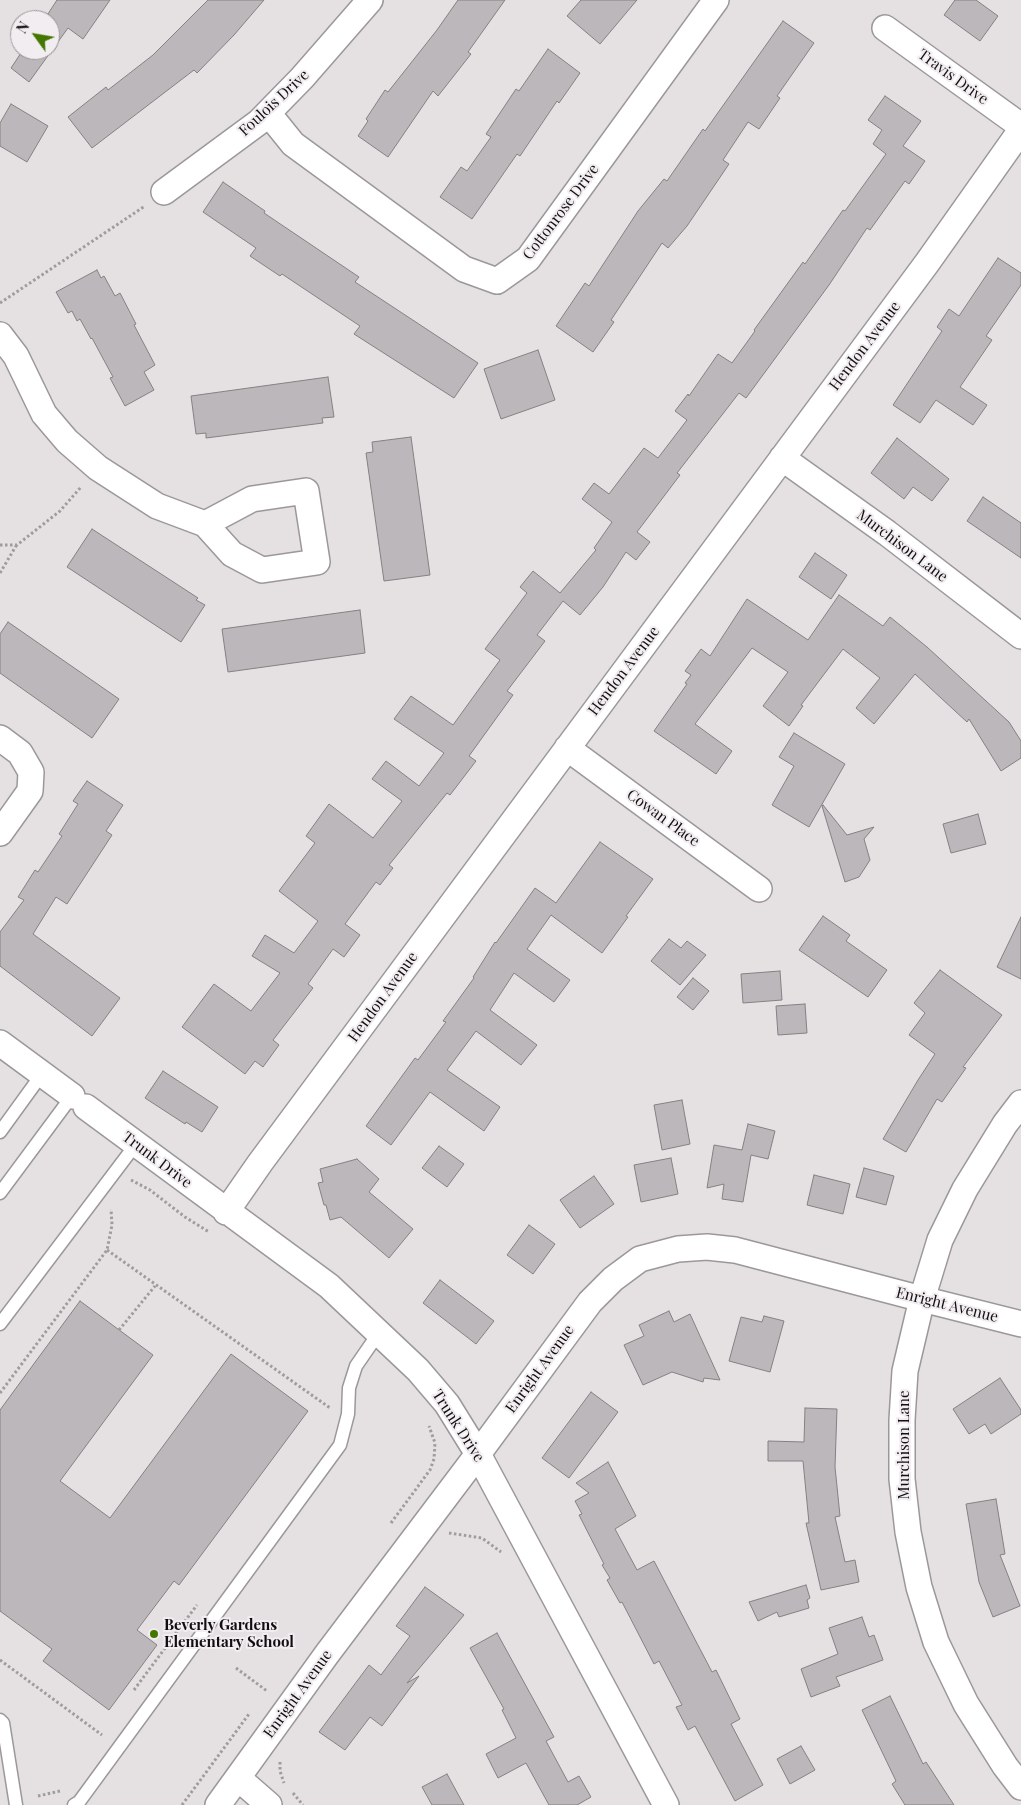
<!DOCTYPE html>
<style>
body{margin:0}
#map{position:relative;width:1021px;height:1805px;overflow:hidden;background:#e5e0e2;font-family:"Playfair Display",serif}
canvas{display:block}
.north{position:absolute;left:10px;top:10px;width:50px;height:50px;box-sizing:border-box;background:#f2edf0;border:1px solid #989496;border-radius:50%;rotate:302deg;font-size:14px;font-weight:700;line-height:20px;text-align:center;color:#100e0f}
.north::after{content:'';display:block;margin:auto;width:18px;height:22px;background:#470;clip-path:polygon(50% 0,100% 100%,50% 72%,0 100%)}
</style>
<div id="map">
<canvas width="1021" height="1805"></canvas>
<div class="north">N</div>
</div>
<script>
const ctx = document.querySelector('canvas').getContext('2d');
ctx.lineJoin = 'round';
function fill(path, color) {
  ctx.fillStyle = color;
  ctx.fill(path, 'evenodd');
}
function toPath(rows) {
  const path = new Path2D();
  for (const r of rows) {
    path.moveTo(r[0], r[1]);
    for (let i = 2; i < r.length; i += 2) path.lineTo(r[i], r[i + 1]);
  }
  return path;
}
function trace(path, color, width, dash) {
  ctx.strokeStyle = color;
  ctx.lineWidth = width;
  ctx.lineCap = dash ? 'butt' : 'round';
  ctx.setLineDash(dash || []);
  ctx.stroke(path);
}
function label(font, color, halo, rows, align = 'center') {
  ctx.font = font + ' "Playfair Display",serif';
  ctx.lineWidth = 4;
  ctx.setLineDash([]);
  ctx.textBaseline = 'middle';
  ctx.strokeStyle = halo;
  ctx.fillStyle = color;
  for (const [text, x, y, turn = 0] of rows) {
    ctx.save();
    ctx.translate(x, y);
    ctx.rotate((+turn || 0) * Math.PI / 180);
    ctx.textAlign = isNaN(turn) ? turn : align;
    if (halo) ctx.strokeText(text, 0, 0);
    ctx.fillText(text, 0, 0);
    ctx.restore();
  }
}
const building = toPath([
 [57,0,110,0,83,39,68,28,29,82,11,68,23,50,50,50,50,20,44,20,57,0],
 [208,0,264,0,234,35,197,73,194,70,92,148,68,117,106,87,108,90,153,55,208,0],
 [458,0,505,0,468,52,471,54,438,96,433,91,388,157,358,136,368,121,366,119,385,90,388,92,437,30,458,0],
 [581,0,637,0,600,44,567,16,581,0],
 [955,0,976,0,998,16,980,41,944,15,955,0],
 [783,21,814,43,777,96,780,98,759,129,748,122,723,160,729,164,687,226,668,248,662,243,611,320,614,322,593,352,556,326,585,283,589,286,638,211,664,179,667,181,703,129,705,131,783,21],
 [548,49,580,73,559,103,557,101,520,156,517,154,472,219,440,197,461,167,467,171,491,137,486,134,516,89,519,91,548,49],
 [885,96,921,121,903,146,925,161,909,184,905,181,870,230,867,228,829,285,746,398,739,393,677,473,680,475,637,532,650,542,636,560,626,552,603,587,580,615,563,601,537,635,545,641,507,691,513,695,469,756,476,761,450,795,447,793,389,865,393,868,380,885,376,882,345,924,360,935,344,957,333,949,308,984,313,988,273,1040,279,1045,263,1067,255,1061,245,1074,182,1027,214,984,251,1011,280,973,252,956,265,935,294,953,318,921,279,891,315,843,306,836,329,804,373,838,402,801,372,779,386,761,419,786,444,753,394,719,411,696,453,725,500,660,485,649,527,593,520,587,533,571,560,593,596,550,594,548,612,522,582,499,594,483,609,494,644,448,658,458,687,420,675,411,688,394,689,396,718,354,732,363,755,331,754,330,803,262,805,264,843,210,845,211,886,154,873,144,882,130,868,120,885,96],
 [11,104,48,126,27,162,0,146,0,123,11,104],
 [223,182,265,211,264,213,359,277,355,282,478,363,454,398,354,334,360,326,282,274,280,276,250,256,256,248,203,212,223,182],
 [998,258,1021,273,1021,285,986,336,992,340,960,387,987,405,973,425,936,400,920,423,893,405,942,331,937,327,949,309,959,316,998,258],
 [97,270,101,278,104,276,115,296,120,293,136,324,134,325,155,365,144,372,154,390,125,406,110,378,113,377,92,338,91,339,80,319,77,321,72,311,68,313,56,292,97,270],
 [538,350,555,400,501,419,484,369,538,350],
 [328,377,334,417,322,418,323,423,206,438,206,433,196,434,191,396,328,377],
 [411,437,430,575,384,581,366,453,373,452,372,442,411,437],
 [897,438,949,479,932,501,913,487,904,499,871,473,897,438],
 [983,497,1021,523,1021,558,967,521,983,497],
 [92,529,198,598,196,600,205,605,181,642,67,567,92,529],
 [815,553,847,575,831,599,799,577,815,553],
 [839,595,883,626,890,617,927,647,1009,722,1021,741,1021,758,1001,771,969,719,967,722,915,674,874,724,856,708,880,678,843,649,801,705,803,706,789,726,763,706,788,672,752,648,695,724,732,751,716,774,654,731,687,684,685,683,691,675,685,671,701,649,710,656,747,599,808,640,839,595],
 [360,610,365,653,228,672,222,629,360,610],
 [8,622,119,699,92,738,0,673,0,634,8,622],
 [794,733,845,764,809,827,772,805,794,766,779,757,794,733],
 [87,781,123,805,106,831,112,835,67,904,56,897,33,934,120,998,92,1036,0,966,0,932,24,900,18,897,35,870,38,872,62,836,59,834,78,804,73,801,87,781],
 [823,805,847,835,874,827,864,839,870,860,859,877,845,882,822,806,823,805],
 [978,814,986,844,951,853,943,824,978,814],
 [600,842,653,879,626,916,628,917,602,953,551,915,527,949,570,980,554,1002,514,973,490,1010,537,1045,521,1065,476,1031,447,1070,500,1107,484,1131,430,1092,391,1145,366,1126,415,1058,418,1060,446,1022,443,1021,474,978,473,977,495,942,496,943,535,888,556,903,600,842],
 [823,916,850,935,846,941,887,970,868,997,799,950,823,916],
 [1021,917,1021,979,997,967,1021,917],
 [669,939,681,948,687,941,706,955,680,985,651,961,669,939],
 [940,970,1002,1015,963,1067,966,1068,942,1102,937,1099,906,1152,883,1139,918,1080,935,1054,909,1035,925,1013,914,1003,940,970],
 [780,971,782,1000,743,1003,741,974,780,971],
 [693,978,709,991,693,1010,677,997,693,978],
 [805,1004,807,1033,778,1035,776,1006,805,1004],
 [163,1071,218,1107,202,1132,186,1122,185,1124,145,1098,163,1071],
 [682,1100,690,1144,662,1150,654,1105,682,1100],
 [748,1124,775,1131,768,1159,751,1155,743,1202,722,1199,724,1184,707,1188,714,1145,742,1150,748,1124],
 [439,1146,464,1164,447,1187,422,1168,439,1146],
 [671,1158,678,1194,641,1202,634,1165,671,1158],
 [357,1159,379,1179,369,1192,413,1229,389,1258,341,1217,330,1220,326,1205,324,1205,318,1183,323,1182,320,1169,357,1159],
 [864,1168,894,1176,886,1205,856,1197,864,1168],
 [814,1175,850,1184,843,1214,807,1205,814,1175],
 [594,1176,614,1204,580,1228,560,1200,594,1176],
 [529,1225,555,1244,533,1274,507,1255,529,1225],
 [440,1280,494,1321,476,1344,423,1303,440,1280],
 [80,1301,153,1355,60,1481,110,1518,231,1354,308,1411,179,1585,174,1581,137,1630,157,1645,109,1710,43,1661,52,1649,0,1611,0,1410,80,1301],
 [669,1311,674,1322,690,1314,720,1380,704,1378,703,1382,672,1372,643,1385,624,1345,644,1336,639,1325,669,1311],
 [764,1316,784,1321,770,1372,729,1361,741,1317,762,1322,764,1316],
 [1000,1378,1021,1410,1021,1414,991,1434,985,1424,969,1434,953,1409,1000,1378],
 [591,1392,618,1412,569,1478,542,1458,591,1392],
 [805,1408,837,1409,835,1467,840,1516,835,1517,845,1562,855,1560,859,1582,821,1590,806,1523,809,1523,803,1461,768,1461,768,1441,804,1442,805,1408],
 [608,1462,636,1516,615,1529,637,1570,654,1561,712,1672,716,1670,740,1719,731,1724,763,1785,735,1801,695,1726,688,1730,676,1707,682,1705,659,1661,654,1664,622,1602,620,1603,607,1580,610,1578,602,1565,604,1564,579,1515,582,1514,575,1501,589,1493,576,1483,608,1462],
 [996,1499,1005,1554,1000,1555,1020,1606,993,1617,979,1582,966,1504,996,1499],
 [806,1585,810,1598,807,1600,809,1608,779,1617,777,1612,758,1621,749,1602,806,1585],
 [425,1587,464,1615,407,1683,419,1676,382,1726,370,1717,345,1750,319,1732,369,1665,381,1675,410,1636,396,1626,425,1587],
 [862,1617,869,1637,874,1635,883,1660,836,1677,840,1686,811,1697,801,1669,838,1654,829,1628,862,1617],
 [497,1633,554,1737,546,1741,568,1782,579,1776,591,1797,577,1805,549,1805,526,1763,498,1778,486,1754,516,1738,502,1710,504,1709,470,1648,497,1633],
 [890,1696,923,1764,926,1762,954,1805,905,1805,892,1784,896,1781,862,1710,890,1696],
 [801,1746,815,1770,790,1784,777,1759,801,1746],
 [447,1774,464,1805,432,1805,422,1787,447,1774]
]);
fill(building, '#bcb7ba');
trace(building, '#858082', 1);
const service = toPath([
 [0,1132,42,1074],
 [0,1193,72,1096],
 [0,1324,136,1144],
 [0,1720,3,1723,16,1805],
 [74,1805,79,1802,340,1445,348,1414,349,1388,356,1366,378,1334]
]);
const minor = toPath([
 [885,28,1021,126],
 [268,113,293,144,464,269,497,281,528,259,716,0],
 [164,192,259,122,302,78,370,0],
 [0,335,16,356,44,414,67,441,98,468,157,506,205,524,232,554,262,570,317,562,306,491,252,499,205,524],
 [782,458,887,533,1021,636],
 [0,738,20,753,31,772,30,791,0,833],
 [567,748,759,889],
 [0,1043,72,1096],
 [1021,1103,1005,1124,965,1189,940,1240,922,1299,905,1371,902,1420,902,1479,908,1532,919,1587,936,1642,966,1704,1005,1766,1021,1787],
 [86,1107,329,1286,418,1370,447,1404,478,1454,666,1805],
 [226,1212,260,1163,927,263,1021,130],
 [238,1778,269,1805],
 [218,1805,327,1654,478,1454,590,1302,613,1279,640,1259,678,1249,707,1247,735,1250,922,1299,1021,1324]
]);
trace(service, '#9c989a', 15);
trace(minor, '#9c989a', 28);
trace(toPath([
 [0,303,145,206],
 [0,545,17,545,60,511,81,487],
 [0,573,16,546],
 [131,1180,150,1190,185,1217,209,1232],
 [107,1250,330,1408],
 [119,1330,155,1286],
 [0,1393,107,1250,112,1225,111,1209],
 [391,1523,430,1470,434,1459,435,1443,429,1426],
 [449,1533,482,1538,501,1552],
 [0,1660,102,1735],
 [236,1668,267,1691],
 [134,1690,197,1605],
 [280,1762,280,1771,284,1783],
 [293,1793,303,1805],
 [38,1796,60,1791],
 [182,1805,249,1714]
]), '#a09c9e', 3, [2.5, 2.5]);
trace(service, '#fff', 12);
trace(minor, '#fff', 25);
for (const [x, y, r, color] of [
 [154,1634,5,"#470"]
]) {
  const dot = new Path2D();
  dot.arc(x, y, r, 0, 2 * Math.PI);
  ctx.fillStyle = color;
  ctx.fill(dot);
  trace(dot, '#f2edf0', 2);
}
label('15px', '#100e0f', '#f2edf0', [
 ["Travis Drive",953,77,36],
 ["Foulois Drive",274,103,-43],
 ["Cottonrose Drive",561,212,-53],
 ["Hendon Avenue",865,346,-53],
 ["Murchison Lane",902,546,37],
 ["Hendon Avenue",624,671,-53],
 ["Cowan Place",663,818,36],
 ["Hendon Avenue",383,997,-54],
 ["Trunk Drive",157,1160,37],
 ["Enright Avenue",947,1305,14],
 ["Enright Avenue",540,1369,-54],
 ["Trunk Drive",458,1426,57],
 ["Murchison Lane",904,1445,-90],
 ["Enright Avenue",298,1694,-54]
]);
label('bold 15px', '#100e0f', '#f2edf0', [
 ["Beverly Gardens",164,1625],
 ["Elementary School",164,1642]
], 'left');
</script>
